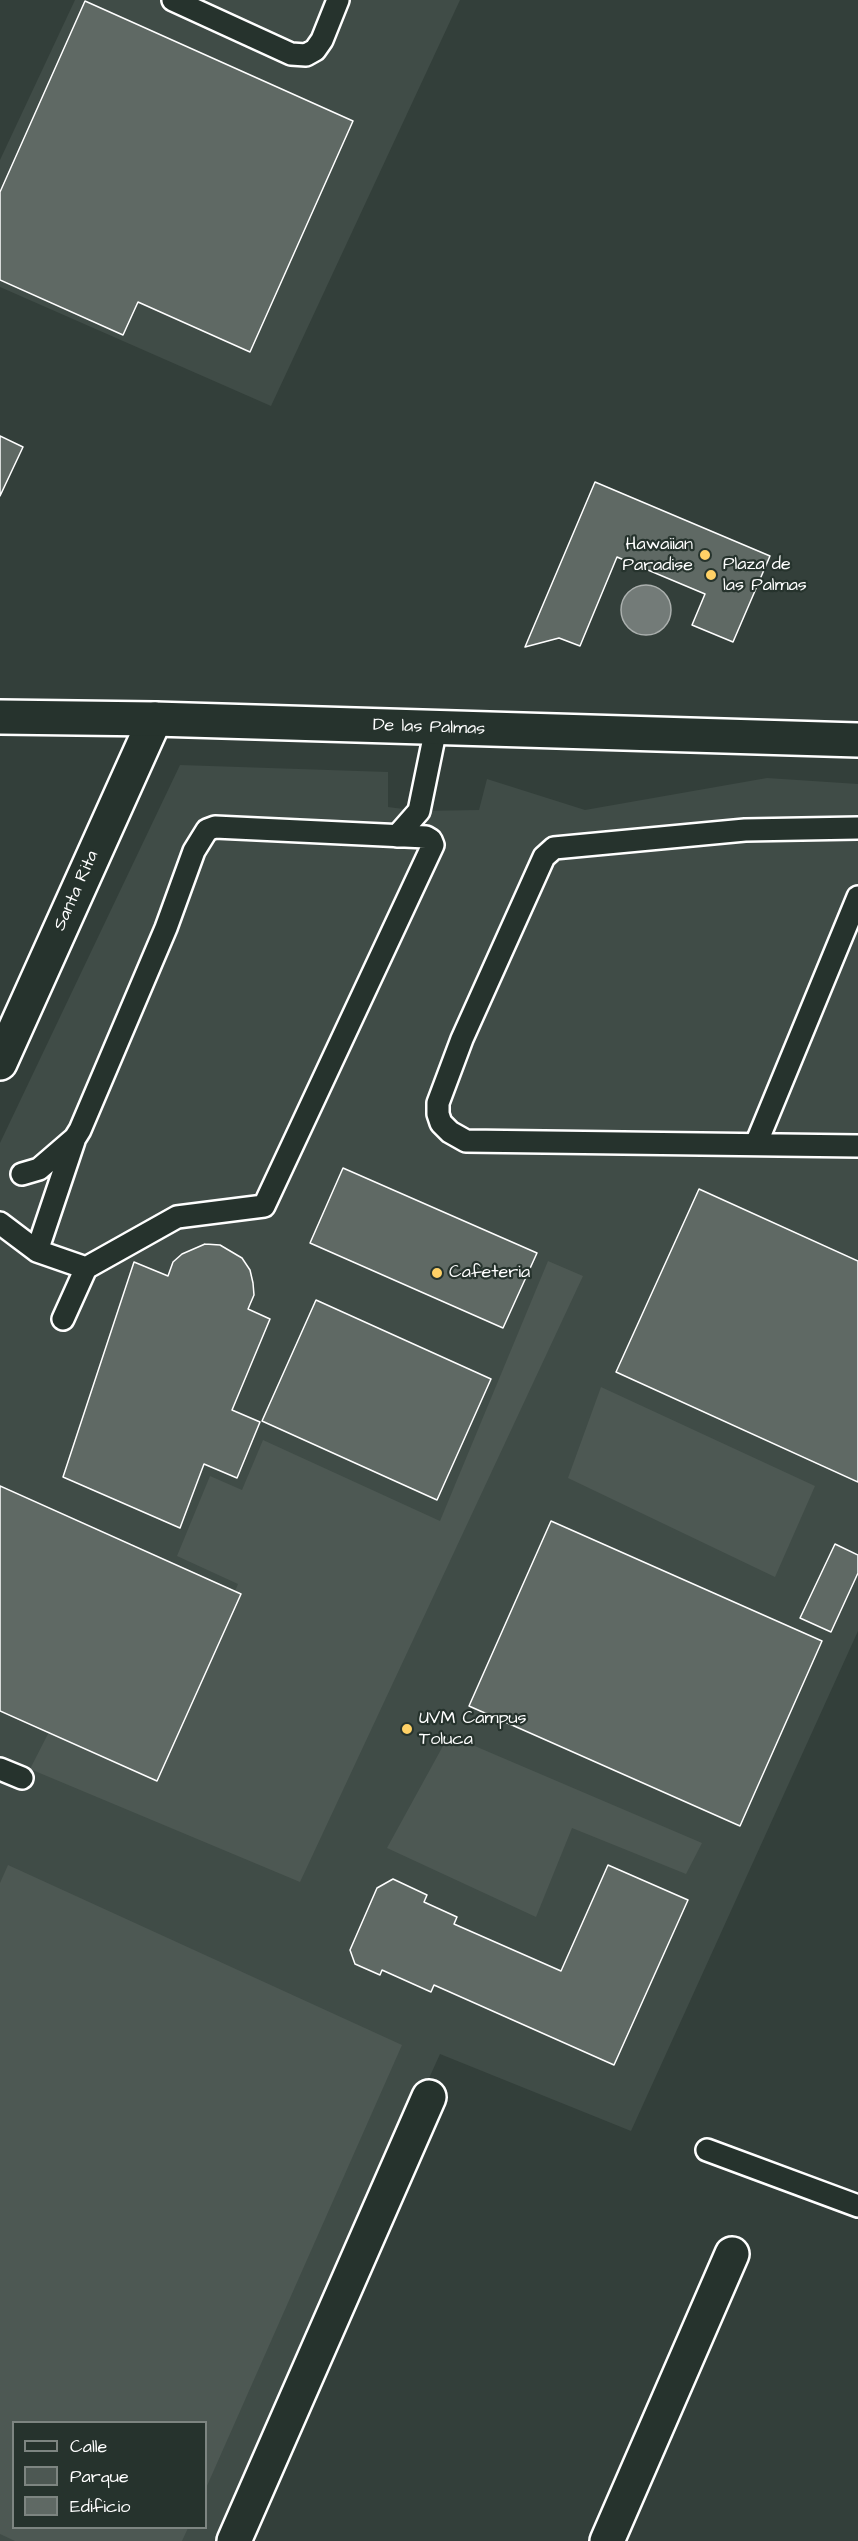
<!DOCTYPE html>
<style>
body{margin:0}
#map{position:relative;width:858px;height:2541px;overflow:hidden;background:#333f3a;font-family:"Architects Daughter",sans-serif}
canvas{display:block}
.legend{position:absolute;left:12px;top:2421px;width:195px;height:108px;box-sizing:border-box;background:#26332d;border:2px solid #7d8581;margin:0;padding:8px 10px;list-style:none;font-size:18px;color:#fff}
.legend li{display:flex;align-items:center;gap:12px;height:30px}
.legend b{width:30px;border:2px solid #7d8581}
</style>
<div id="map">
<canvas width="858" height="2541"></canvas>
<ul class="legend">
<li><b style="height:8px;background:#26332d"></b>Calle</li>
<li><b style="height:16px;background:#4d5853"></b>Parque</li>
<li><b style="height:16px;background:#5f6964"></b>Edificio</li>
</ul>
</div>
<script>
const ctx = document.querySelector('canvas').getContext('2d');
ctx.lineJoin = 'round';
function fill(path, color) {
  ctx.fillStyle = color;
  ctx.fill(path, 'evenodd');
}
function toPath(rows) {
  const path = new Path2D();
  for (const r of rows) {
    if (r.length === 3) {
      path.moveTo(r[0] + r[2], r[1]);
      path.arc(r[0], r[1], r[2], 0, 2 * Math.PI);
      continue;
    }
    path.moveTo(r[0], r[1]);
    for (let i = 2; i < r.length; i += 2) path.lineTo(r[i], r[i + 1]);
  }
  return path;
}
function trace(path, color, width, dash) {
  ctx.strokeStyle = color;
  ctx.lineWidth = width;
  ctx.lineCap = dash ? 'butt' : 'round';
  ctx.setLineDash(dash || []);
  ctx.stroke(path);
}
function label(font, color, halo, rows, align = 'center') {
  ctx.font = font + ' "Architects Daughter",sans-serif';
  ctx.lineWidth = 4.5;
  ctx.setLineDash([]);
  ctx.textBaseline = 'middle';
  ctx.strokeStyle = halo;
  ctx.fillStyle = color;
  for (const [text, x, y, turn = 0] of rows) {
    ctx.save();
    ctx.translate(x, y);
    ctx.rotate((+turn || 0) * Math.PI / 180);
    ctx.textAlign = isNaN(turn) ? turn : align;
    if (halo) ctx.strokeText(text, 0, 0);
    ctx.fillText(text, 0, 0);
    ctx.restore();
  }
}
fill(toPath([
 [75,0,460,0,271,406,0,287,0,160],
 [180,765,388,772,388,807,419,811,479,810,487,779,585,810,767,778,858,784,858,1631,631,2131,440,2054,219,2541,0,2541,0,1143],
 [14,2422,206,2422,206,2528,14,2528]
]), '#404c47');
fill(toPath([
 [548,1261,583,1276,300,1882,30,1769,49,1732,157,1781,238,1584,177,1556,210,1476,242,1490,263,1440,440,1521],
 [601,1387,815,1486,775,1577,568,1478],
 [449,1735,702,1843,686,1874,572,1828,536,1917,387,1848],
 [8,1865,402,2045,206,2488,206,2422,14,2422,14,2528,188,2528,182,2541,15,2541,0,2534,0,1883]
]), '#4d5853');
const water = toPath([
 [646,610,25]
]);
fill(water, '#737b78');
trace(water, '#abb0ae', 1.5);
const building = toPath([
 [85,1,353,121,250,352,138,302,123,335,0,280,0,192,85,1],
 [0,436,23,447,0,496,0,436],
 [595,482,770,556,733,642,692,625,705,594,617,557,580,646,559,638,525,647,595,482],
 [343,1168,537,1253,503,1328,310,1243,343,1168],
 [699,1189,858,1261,858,1482,616,1372,699,1189],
 [205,1244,220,1245,242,1258,250,1270,253,1283,254,1295,248,1309,270,1319,232,1410,260,1422,237,1478,204,1464,180,1528,63,1477,134,1262,168,1276,173,1262,182,1254,205,1244],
 [316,1300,491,1379,437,1500,262,1421,316,1300],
 [0,1486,241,1594,157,1781,0,1711,0,1486],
 [551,1521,822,1641,740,1826,469,1706,551,1521],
 [835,1544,858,1555,858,1573,831,1632,800,1618,835,1544],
 [608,1865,688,1900,614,2065,434,1985,431,1992,382,1970,380,1975,355,1964,350,1950,377,1888,393,1879,427,1895,424,1902,457,1917,454,1924,561,1971,608,1865]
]);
fill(building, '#5f6964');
trace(building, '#fff', 1.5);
const lane = toPath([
 [173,0,291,54,306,55,315,50,322,40,338,0],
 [858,828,745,830,554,848,544,857,462,1039,438,1103,438,1114,441,1123,450,1132,466,1141,858,1146],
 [397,836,419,811,436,728],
 [756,1144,858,897],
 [22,1174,39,1169,75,1138,80,1130,166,928,194,851,207,830,215,827,426,837,431,840,433,845,264,1206,177,1217,86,1268,63,1319],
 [0,1223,37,1251,86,1268],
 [37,1251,74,1141],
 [0,1769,22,1778],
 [707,2150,858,2206]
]);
const street = toPath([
 [0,1063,155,719],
 [234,2541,429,2097],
 [607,2541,732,2254]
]);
const secondary = toPath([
 [0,717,155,719,858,740]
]);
trace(lane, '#fff', 26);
trace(street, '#fff', 38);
trace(secondary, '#fff', 38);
trace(lane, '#26332d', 21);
trace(street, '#26332d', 33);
trace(secondary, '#26332d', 33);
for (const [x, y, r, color] of [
 [705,555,6,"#ffd166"],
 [711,575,6,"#ffd166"],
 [437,1273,6,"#ffd166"],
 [407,1729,6,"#ffd166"]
]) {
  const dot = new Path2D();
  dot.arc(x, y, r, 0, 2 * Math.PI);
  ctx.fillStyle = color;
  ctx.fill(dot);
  trace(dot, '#26332d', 2);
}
label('18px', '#fff', '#26332d', [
 ["Hawaiian",693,545,"right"],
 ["Paradise",693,566,"right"],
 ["Plaza de",723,565],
 ["las Palmas",723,586],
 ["Cafeteria",449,1273],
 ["UVM Campus",419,1719],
 ["Toluca",419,1740]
], 'left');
label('18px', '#fff', '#26332d', [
 ["De las Palmas",429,728,2],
 ["Santa Rita",77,891,-66]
]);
</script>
